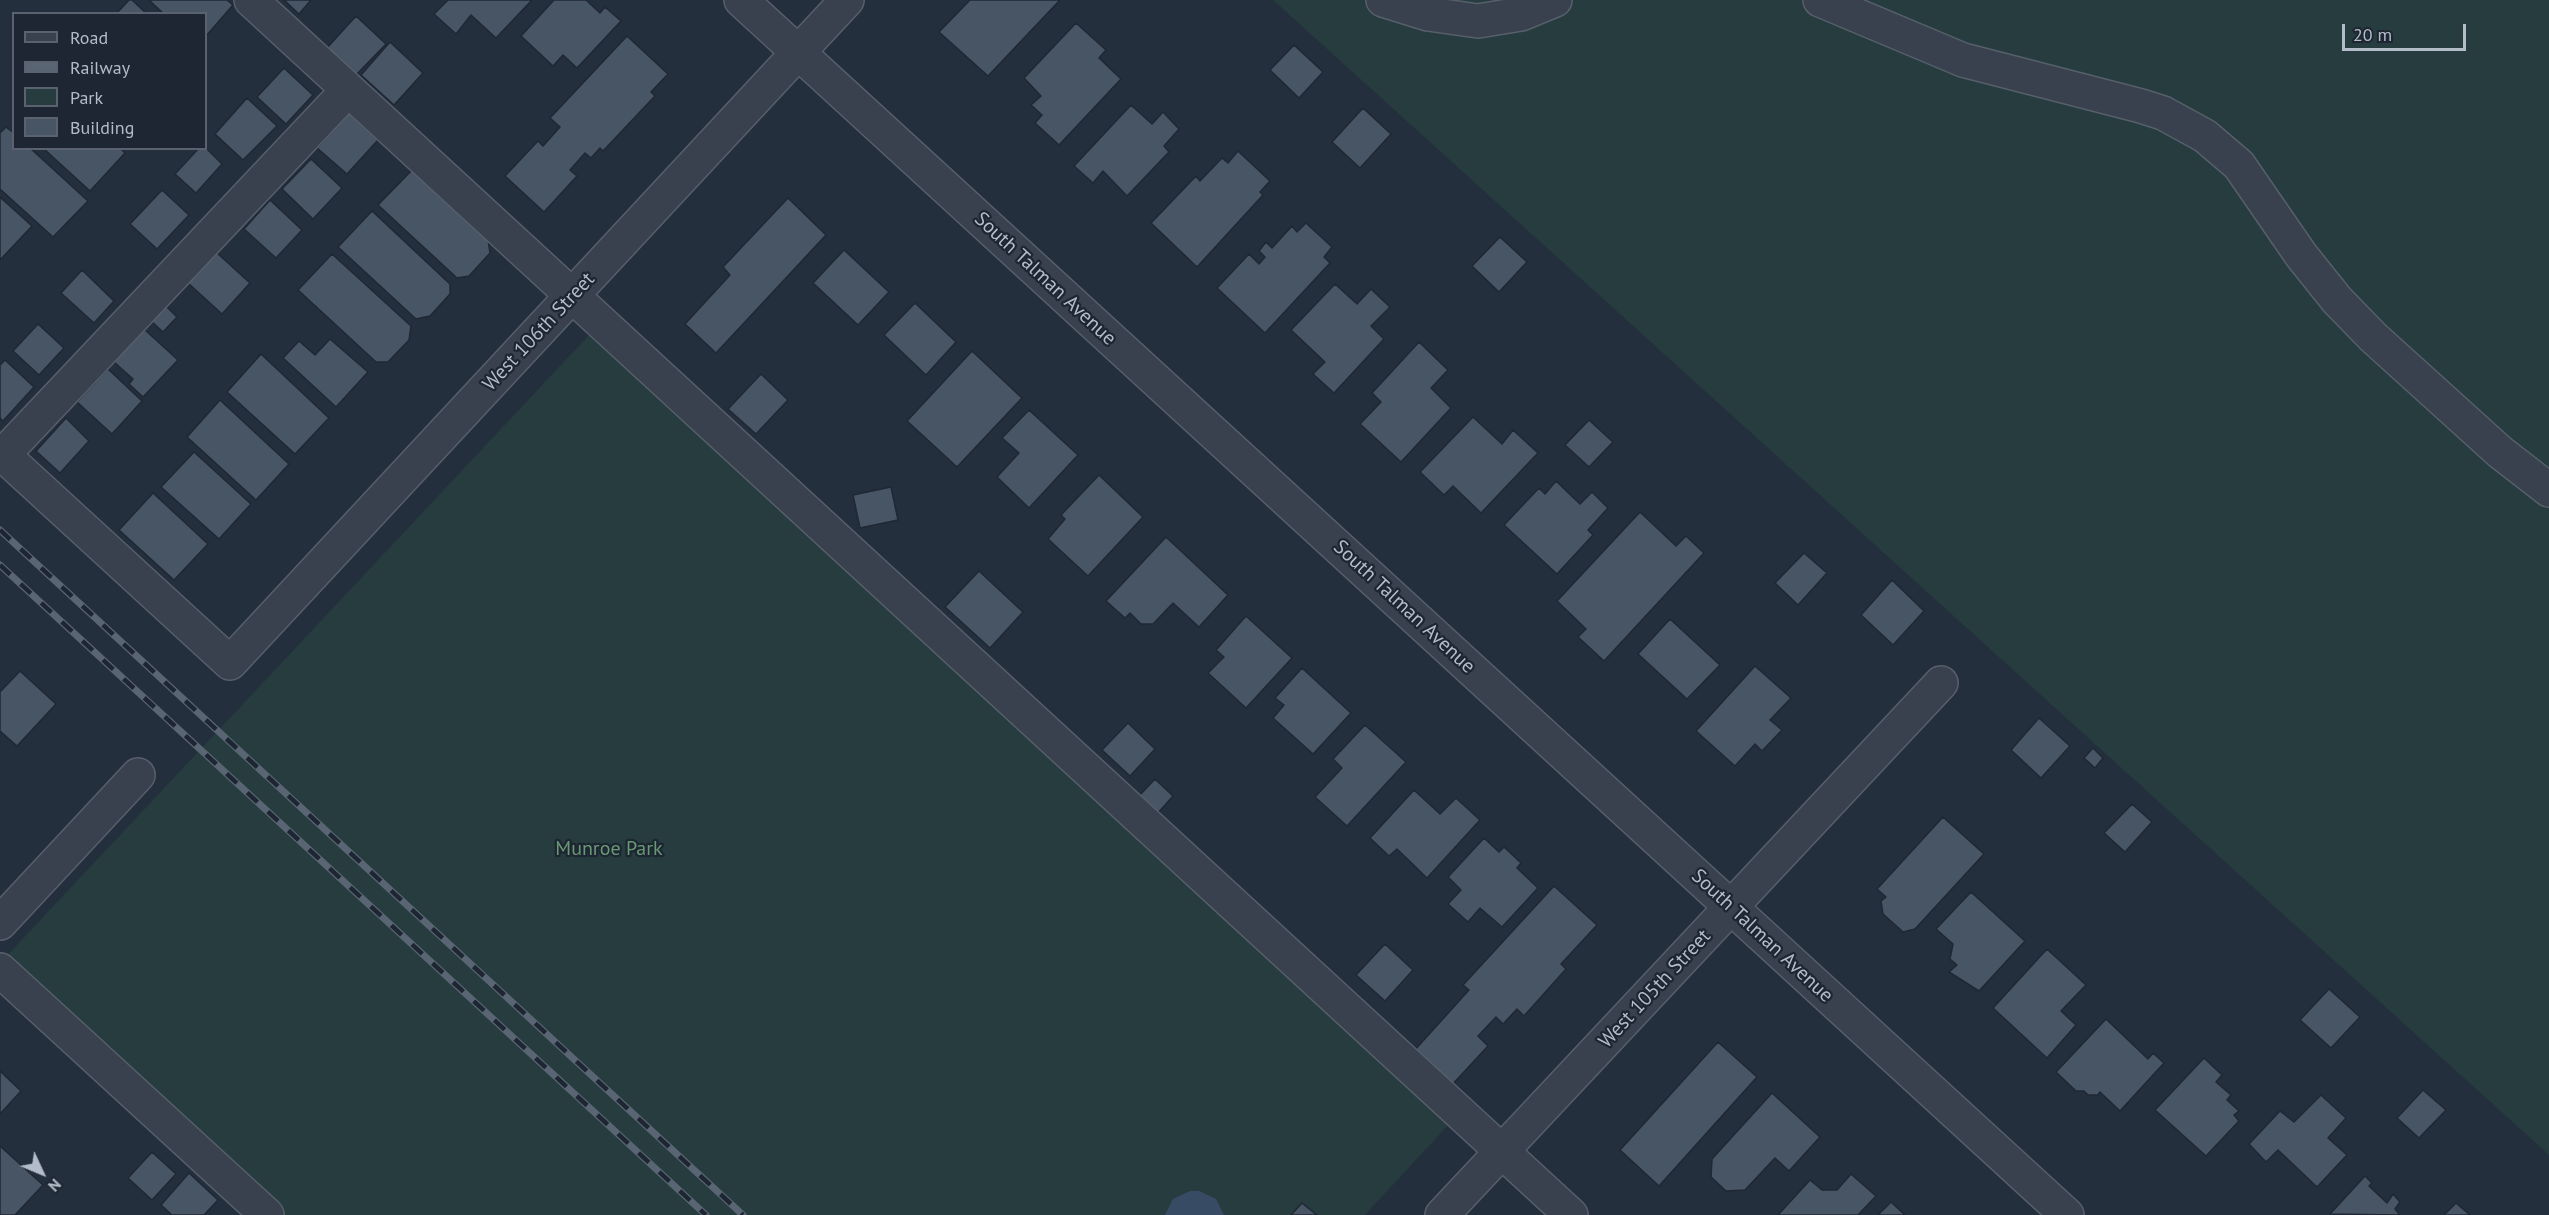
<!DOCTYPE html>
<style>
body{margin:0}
#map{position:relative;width:2549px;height:1215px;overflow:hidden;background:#242f3d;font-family:"PT Sans",sans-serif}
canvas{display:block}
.legend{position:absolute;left:12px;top:12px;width:195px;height:138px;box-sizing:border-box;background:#1d2632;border:2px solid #59626e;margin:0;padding:8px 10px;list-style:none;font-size:18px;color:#b3bcc9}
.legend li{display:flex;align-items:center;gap:12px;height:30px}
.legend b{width:30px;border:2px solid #59626e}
.north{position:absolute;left:12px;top:1143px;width:60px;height:60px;-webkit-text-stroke:4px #1d2632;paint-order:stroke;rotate:134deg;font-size:16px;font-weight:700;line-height:24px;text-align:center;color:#b3bcc9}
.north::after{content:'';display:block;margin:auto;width:21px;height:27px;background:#b3bcc9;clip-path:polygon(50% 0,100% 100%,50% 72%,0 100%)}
.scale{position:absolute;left:2342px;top:24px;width:124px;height:27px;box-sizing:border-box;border:3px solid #b3bcc9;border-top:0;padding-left:8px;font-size:18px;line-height:21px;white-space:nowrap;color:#b3bcc9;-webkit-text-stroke:4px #1d2632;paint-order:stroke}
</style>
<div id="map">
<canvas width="2549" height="1215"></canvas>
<ul class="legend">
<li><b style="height:8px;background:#38414d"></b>Road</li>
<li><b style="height:8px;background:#5a6574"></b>Railway</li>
<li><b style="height:16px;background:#263c3e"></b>Park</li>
<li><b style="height:16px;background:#485564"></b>Building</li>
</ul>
<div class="north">N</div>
<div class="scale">20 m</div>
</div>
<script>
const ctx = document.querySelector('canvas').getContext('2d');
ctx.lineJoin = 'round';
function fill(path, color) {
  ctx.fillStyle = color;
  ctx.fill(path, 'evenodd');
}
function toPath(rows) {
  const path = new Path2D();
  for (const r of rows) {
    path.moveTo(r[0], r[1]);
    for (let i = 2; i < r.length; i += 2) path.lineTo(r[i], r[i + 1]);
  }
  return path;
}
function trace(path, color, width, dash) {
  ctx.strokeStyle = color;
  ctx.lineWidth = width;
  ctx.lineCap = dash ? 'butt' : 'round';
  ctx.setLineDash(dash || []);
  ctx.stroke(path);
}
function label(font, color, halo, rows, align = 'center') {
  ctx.font = font + ' "PT Sans",sans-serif';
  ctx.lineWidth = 4.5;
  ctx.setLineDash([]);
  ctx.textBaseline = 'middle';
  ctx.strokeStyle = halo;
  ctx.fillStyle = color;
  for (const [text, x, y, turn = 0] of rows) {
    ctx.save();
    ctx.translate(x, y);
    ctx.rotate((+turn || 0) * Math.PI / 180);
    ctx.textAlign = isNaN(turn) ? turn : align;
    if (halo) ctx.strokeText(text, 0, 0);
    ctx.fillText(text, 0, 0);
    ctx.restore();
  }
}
fill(toPath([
 [1273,0,2549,0,2549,1155],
 [590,334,1452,1121,1365,1215,281,1215,0,963]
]), '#263c3e');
fill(toPath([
 [1190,1191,1199,1191,1216,1199,1224,1215,1165,1215,1173,1199]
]), '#374c64');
const building = toPath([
 [129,0,132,0,147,14,116,14,129,0],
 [149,0,227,0,233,5,206,36,206,14,164,14,149,0],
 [284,0,311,0,299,14,284,0],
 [448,0,532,0,496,38,471,15,456,34,434,14,448,0],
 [554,0,586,0,600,13,605,7,621,21,577,68,563,55,553,66,521,36,554,0],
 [970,0,1060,0,988,76,939,32,970,0],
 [356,16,386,44,355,76,326,49,356,16],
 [1076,23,1106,50,1099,58,1121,79,1059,145,1035,123,1042,115,1031,105,1041,96,1024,78,1076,23],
 [627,36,668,74,651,92,655,96,603,151,600,148,591,158,585,153,570,170,577,176,544,212,505,176,538,141,543,146,560,127,550,118,627,36],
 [390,42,423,73,394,105,361,75,390,42],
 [1294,45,1323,72,1299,98,1270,70,1294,45],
 [284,68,313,95,286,124,257,97,284,68],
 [247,98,277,126,243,160,215,134,247,98],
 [1131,105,1152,124,1163,112,1179,129,1164,146,1169,152,1127,196,1103,171,1093,183,1074,166,1131,105],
 [1363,108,1391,134,1360,168,1332,142,1363,108],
 [349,113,378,140,347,174,317,148,349,113],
 [6,127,14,133,14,148,30,148,88,201,53,237,0,189,0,133,6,127],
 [43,148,120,148,125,153,90,191,43,148],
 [199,148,206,148,222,164,196,193,175,174,199,148],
 [1238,151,1270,181,1260,192,1263,195,1197,267,1151,223,1196,176,1200,181,1222,158,1228,163,1238,151],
 [311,159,342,188,313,219,282,189,311,159],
 [413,169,488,239,490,253,469,276,457,278,378,205,413,169],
 [162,190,189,215,157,249,130,224,162,190],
 [0,197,32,226,0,260,0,197],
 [788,198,826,235,716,353,685,324,730,275,723,267,788,198],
 [270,200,302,230,276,258,244,229,270,200],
 [372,211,450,284,450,294,430,316,416,319,338,247,372,211],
 [1306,223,1332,247,1324,257,1330,263,1265,333,1217,288,1249,254,1259,264,1265,257,1259,251,1266,242,1272,248,1292,226,1297,232,1306,223],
 [1500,237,1527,262,1499,292,1472,266,1500,237],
 [844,250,889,292,858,325,813,283,844,250],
 [216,252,250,283,222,314,188,283,216,252],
 [332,254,411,326,409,340,388,362,376,362,298,290,332,254],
 [82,270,114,301,94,323,61,293,82,270],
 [1335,284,1357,304,1371,289,1390,307,1371,326,1384,339,1334,393,1313,374,1325,362,1291,330,1335,284],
 [915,303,956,342,926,375,884,335,915,303],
 [166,306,177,317,163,332,151,321,166,306],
 [38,324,64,348,39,375,13,351,38,324],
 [144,329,178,360,143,397,129,384,133,379,114,362,144,329],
 [330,339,368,372,336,407,283,358,299,341,315,355,330,339],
 [1419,342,1448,370,1431,388,1451,408,1401,462,1360,424,1381,402,1372,393,1419,342],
 [972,351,1022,398,957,467,907,421,972,351],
 [261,354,329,418,295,454,227,392,261,354],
 [5,360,34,387,3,421,0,418,0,365,5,360],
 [108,369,142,401,112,434,77,402,108,369],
 [761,374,788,400,756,434,728,409,761,374],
 [220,400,289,464,256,500,187,437,220,400],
 [1029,410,1078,455,1029,508,997,477,1019,453,1002,438,1029,410],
 [1473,417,1502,444,1513,430,1538,453,1481,513,1453,486,1444,495,1420,472,1473,417],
 [66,418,89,441,60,473,36,451,66,418],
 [1589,420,1613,442,1589,467,1565,445,1589,420],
 [194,452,251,504,219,539,161,487,194,452],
 [1099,475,1143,517,1088,576,1048,539,1065,519,1061,515,1099,475],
 [1556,481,1580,504,1592,492,1608,508,1588,530,1593,535,1557,574,1504,525,1539,488,1545,494,1556,481],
 [891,487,898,520,860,528,853,495,891,487],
 [153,493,208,544,174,580,119,530,153,493],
 [1640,512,1676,546,1686,536,1704,553,1604,661,1578,637,1586,629,1557,601,1640,512],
 [1166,537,1228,595,1199,627,1173,603,1153,624,1141,624,1130,613,1125,618,1106,601,1166,537],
 [1804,553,1827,573,1798,605,1775,583,1804,553],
 [979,571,1023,612,990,648,945,607,979,571],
 [1892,580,1924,611,1893,645,1861,615,1892,580],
 [1246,616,1292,658,1246,708,1208,673,1224,657,1216,650,1246,616],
 [1670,619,1720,665,1687,699,1638,654,1670,619],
 [1755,666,1791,698,1770,720,1782,730,1762,751,1755,744,1735,766,1696,731,1755,666],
 [1302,668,1351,713,1313,754,1273,718,1284,705,1275,698,1302,668],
 [20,671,56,704,17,746,0,731,0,692,20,671],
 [2039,718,2070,746,2041,778,2011,750,2039,718],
 [1128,723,1155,749,1130,776,1102,750,1128,723],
 [1365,725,1406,762,1347,826,1315,797,1342,768,1333,759,1365,725],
 [2093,748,2103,758,2095,768,2084,758,2093,748],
 [1155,779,1173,796,1157,814,1138,797,1155,779],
 [1414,790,1440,814,1456,798,1480,820,1427,878,1397,849,1389,856,1370,838,1414,790],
 [2132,804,2152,822,2125,852,2104,833,2132,804],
 [1943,817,1984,854,1915,929,1903,932,1883,914,1881,901,1886,897,1877,889,1943,817],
 [1484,838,1499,852,1504,847,1521,863,1517,868,1538,888,1502,927,1480,908,1468,922,1448,904,1461,890,1448,877,1484,838],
 [1554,886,1597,925,1561,964,1566,969,1524,1016,1517,1009,1503,1024,1496,1017,1478,1036,1488,1046,1450,1087,1413,1052,1469,990,1463,985,1554,886],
 [1971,892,2025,941,1979,991,1949,972,1957,965,1950,959,1953,944,1936,929,1971,892],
 [1385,944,1413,970,1385,1001,1356,975,1385,944],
 [2047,949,2086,985,2061,1011,2076,1025,2047,1058,1993,1008,2047,949],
 [2329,989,2360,1017,2331,1048,2300,1020,2329,989],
 [2106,1019,2148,1059,2153,1053,2164,1063,2120,1111,2100,1092,2098,1095,2088,1095,2084,1091,2076,1091,2056,1072,2106,1019],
 [1718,1042,1757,1077,1659,1186,1620,1150,1718,1042],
 [2204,1058,2222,1075,2216,1082,2231,1095,2227,1100,2239,1111,2234,1115,2239,1121,2206,1156,2155,1110,2204,1058],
 [0,1071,21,1091,0,1114,0,1071],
 [2423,1090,2446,1110,2419,1138,2397,1118,2423,1090],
 [1772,1093,1820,1137,1789,1171,1775,1158,1745,1190,1726,1191,1711,1177,1712,1159,1772,1093],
 [2321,1095,2346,1118,2328,1138,2347,1155,2317,1187,2278,1150,2266,1162,2249,1144,2280,1111,2294,1122,2321,1095],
 [0,1146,43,1185,15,1215,0,1215,0,1146],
 [152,1152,176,1174,152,1200,128,1178,152,1152],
 [189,1173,218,1200,204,1215,172,1215,161,1205,189,1173],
 [1851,1174,1876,1196,1858,1215,1778,1215,1810,1180,1822,1190,1837,1190,1851,1174],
 [2365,1176,2372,1183,2369,1186,2387,1203,2393,1194,2400,1202,2395,1209,2400,1215,2330,1214,2365,1176],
 [1891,1202,1905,1215,1878,1215,1891,1202],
 [1302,1203,1317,1215,1291,1215,1302,1203],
 [2456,1203,2470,1215,2444,1215,2456,1203]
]);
fill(building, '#485564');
trace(building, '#1f2834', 1.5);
const minor = toPath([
 [251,0,1571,1215],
 [741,0,2067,1215],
 [1383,0,1428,14,1478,21,1521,14,1555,0],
 [1820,0,1963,60,2141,106,2163,113,2205,136,2239,165,2301,255,2337,300,2373,337,2500,452,2549,490],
 [0,452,230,663,847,0],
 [3,455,348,90],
 [0,923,138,775],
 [0,970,267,1215],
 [1442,1215,1941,683]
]);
trace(minor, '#565f6b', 36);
trace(minor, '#38414d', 33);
const rail = toPath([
 [0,530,743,1215],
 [0,565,706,1215]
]);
trace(rail, '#5a6574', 7);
trace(rail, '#1d2632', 4.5, [14]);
label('20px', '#b3bcc9', '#1d2632', [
 ["South Talman Avenue",1045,279,43],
 ["West 106th Street",539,332,-47],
 ["South Talman Avenue",1404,607,43],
 ["South Talman Avenue",1762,936,43],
 ["West 105th Street",1655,989,-47]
]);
label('20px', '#6a9a74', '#1d2632', [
 ["Munroe Park",609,849]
]);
</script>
